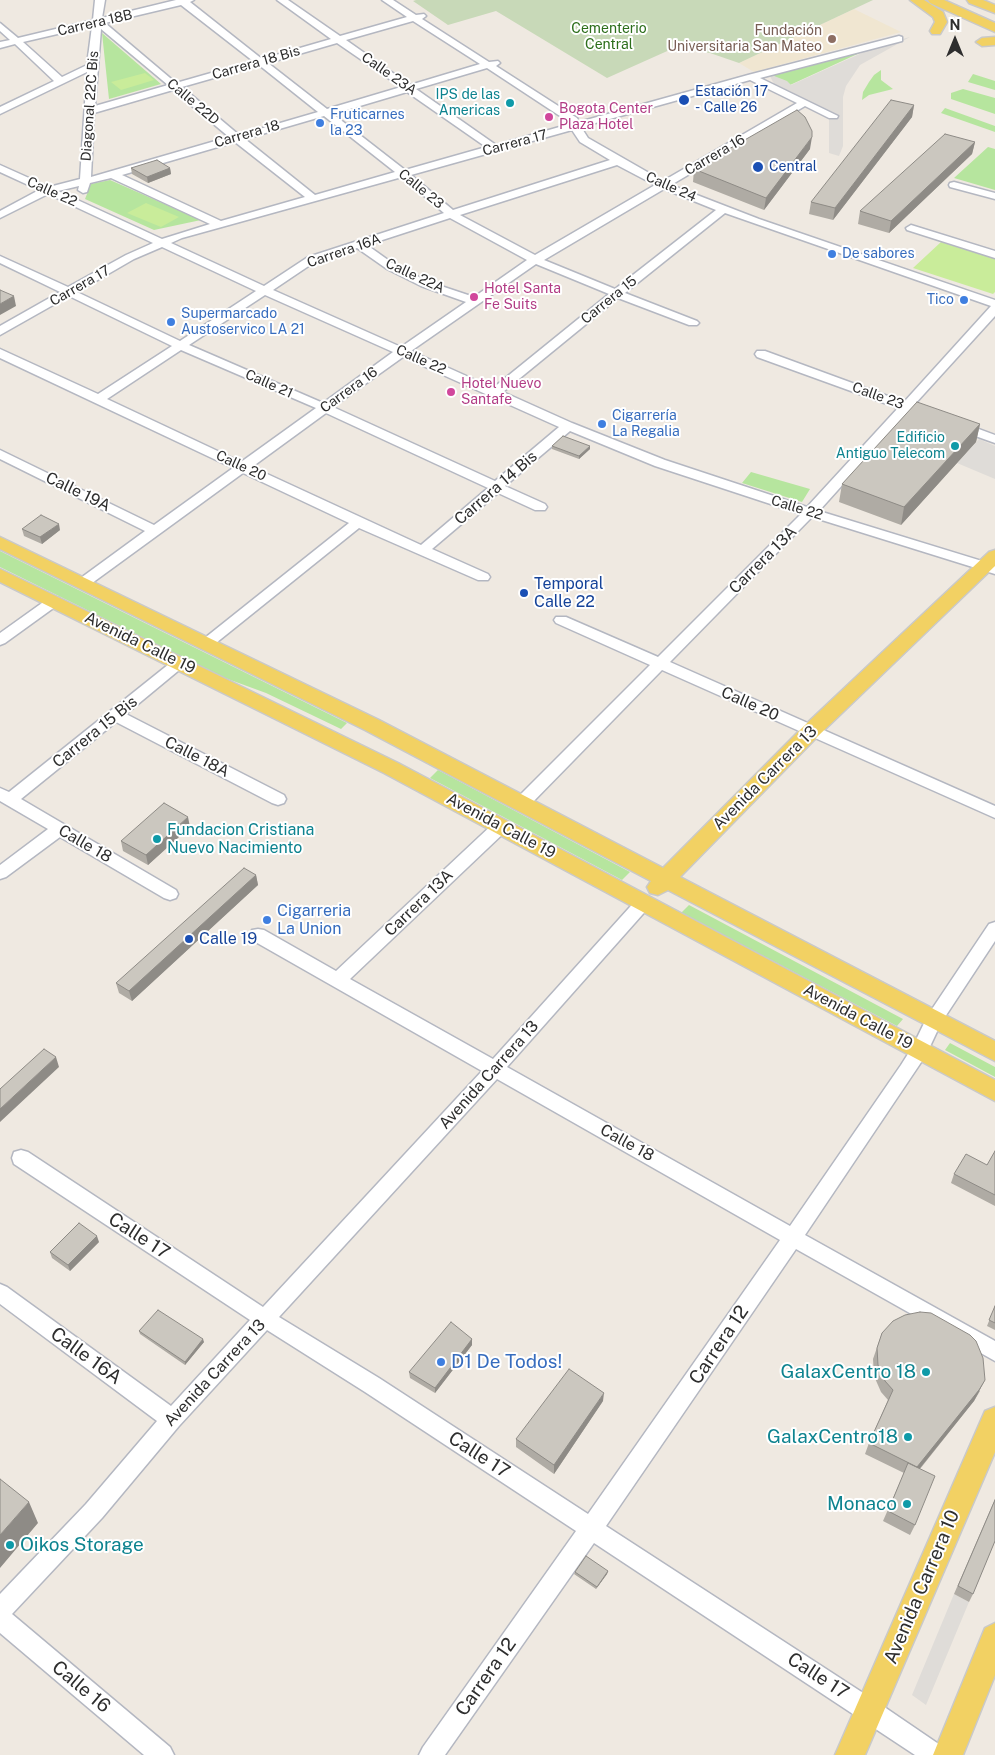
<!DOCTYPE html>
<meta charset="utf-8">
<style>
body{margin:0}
#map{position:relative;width:995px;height:1755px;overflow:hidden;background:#efe9e1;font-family:"Public Sans",sans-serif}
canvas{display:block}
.north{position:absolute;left:930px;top:15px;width:50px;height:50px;-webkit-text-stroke:4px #fff;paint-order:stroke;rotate:0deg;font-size:14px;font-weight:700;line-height:20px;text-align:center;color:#2e2e2e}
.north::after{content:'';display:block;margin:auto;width:18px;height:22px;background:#2e2e2e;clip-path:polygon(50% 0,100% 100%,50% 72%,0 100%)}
</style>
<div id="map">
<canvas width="995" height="1755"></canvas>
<div class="north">N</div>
</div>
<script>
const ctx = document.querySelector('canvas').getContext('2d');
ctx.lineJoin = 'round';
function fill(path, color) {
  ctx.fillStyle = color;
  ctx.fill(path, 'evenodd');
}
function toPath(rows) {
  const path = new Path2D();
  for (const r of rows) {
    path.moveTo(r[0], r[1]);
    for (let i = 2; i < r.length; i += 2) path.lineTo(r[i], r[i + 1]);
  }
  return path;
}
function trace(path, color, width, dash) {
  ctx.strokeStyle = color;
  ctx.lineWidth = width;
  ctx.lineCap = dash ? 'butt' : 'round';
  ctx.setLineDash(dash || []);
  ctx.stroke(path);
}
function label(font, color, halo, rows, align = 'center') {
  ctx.font = font + ' "Public Sans",sans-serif';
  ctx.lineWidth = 4;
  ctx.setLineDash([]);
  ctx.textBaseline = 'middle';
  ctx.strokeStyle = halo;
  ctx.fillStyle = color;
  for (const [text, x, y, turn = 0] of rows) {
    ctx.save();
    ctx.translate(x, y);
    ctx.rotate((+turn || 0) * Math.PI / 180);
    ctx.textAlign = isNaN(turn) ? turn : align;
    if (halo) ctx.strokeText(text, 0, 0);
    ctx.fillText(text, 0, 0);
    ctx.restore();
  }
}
fill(toPath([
 [854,9,901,32,754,72,739,63]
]), '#f0e6d1');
fill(toPath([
 [102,33,161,84,109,99],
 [863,49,864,51,790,85,769,74],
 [881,70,881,80,893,89,869,95,862,100,863,92,869,82,874,75],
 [973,74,995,81,995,90,968,82],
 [963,89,995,98,995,114,951,99,951,93],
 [945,108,995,126,995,132,941,113],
 [988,147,995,149,995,190,954,178],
 [110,180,201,220,154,230,85,199,91,184],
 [751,472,810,489,802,502,742,483],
 [0,551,151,626,347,723,341,729,266,693,225,678,0,567],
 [438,770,630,872,622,880,430,778],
 [689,905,903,1019,897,1026,681,913],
 [950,1043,995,1067,995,1077,945,1050]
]), '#b6e59e');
fill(toPath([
 [416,0,873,0,739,63,710,53,674,48,607,78,496,11,448,25,413,1]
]), '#c8d9b8');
fill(toPath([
 [145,73,154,80,121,90,111,82],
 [146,203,179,217,161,227,127,213],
 [941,242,995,259,995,292,993,294,913,268]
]), '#c9ec9a');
fill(toPath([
 [910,37,860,65,846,86,843,97,843,146,839,156,829,153,829,119,834,115,778,87,774,84,769,74,787,81,791,85,864,52,863,49],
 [979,439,995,446,995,479,957,463],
 [954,1594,969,1602,926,1705,912,1695]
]), '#dfdcd8');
const minor = toPath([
 [95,0,105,0,102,18,176,0,194,0,190,2,262,59,331,39,277,0,288,0,340,36,407,17,382,0,393,0,416,15,424,14,426,16,422,19,489,62,498,61,500,63,496,66,577,118,579,122,748,75,899,36,902,37,902,41,760,78,838,116,837,118,829,118,805,106,671,185,759,219,995,300,995,316,914,405,919,407,921,410,919,413,908,412,819,511,995,565,995,574,812,517,670,662,995,806,995,818,662,670,528,807,522,809,516,807,514,803,516,799,650,665,556,623,554,620,556,617,566,617,658,657,801,514,655,466,570,431,505,486,545,504,547,507,545,510,535,510,498,493,432,549,488,574,490,577,488,580,478,580,359,528,211,647,201,647,199,644,201,641,349,523,243,473,88,586,78,586,76,583,78,580,145,531,0,459,0,450,154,525,233,468,0,358,0,349,98,394,172,346,69,296,0,335,0,326,60,292,0,263,0,256,68,287,126,255,153,243,48,194,0,218,0,211,39,190,0,172,0,165,49,187,80,179,87,72,0,114,0,107,54,81,15,44,0,48,0,42,10,40,0,31,0,23,18,38,93,20,95,0],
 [181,5,253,61,176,83,105,23,181,5],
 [413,21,480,64,410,85,346,40,413,21],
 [92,26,87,65,62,77,23,42,92,26],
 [101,29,168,85,95,106,101,29],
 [337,43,401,87,327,109,268,63,337,43],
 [259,65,318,112,239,135,182,87,259,65],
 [487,68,569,122,570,124,496,145,416,89,487,68],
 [750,80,797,103,663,181,588,138,581,127,750,80],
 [173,90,229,137,91,177,94,113,173,90],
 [407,92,486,147,405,170,333,114,407,92],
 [324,116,395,172,315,195,245,139,324,116],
 [572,130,580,142,610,160,453,210,411,175,572,130],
 [235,142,305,197,221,221,122,175,235,142],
 [617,165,655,185,535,255,460,215,617,165],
 [402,177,444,213,308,257,264,286,171,243,182,238,402,177],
 [111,178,210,224,162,239,58,191,79,186,78,190,83,193,87,192,90,183,111,178],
 [664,189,716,210,615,289,544,260,664,189],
 [725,213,991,306,904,402,765,351,757,351,755,354,757,357,898,408,807,507,665,460,572,423,503,392,618,298,689,325,697,325,699,323,697,321,625,293,725,213],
 [450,218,527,260,474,297,429,282,395,265,367,245,450,218],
 [162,247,256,291,180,341,77,292,134,259,162,247],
 [357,248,387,269,421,286,466,302,401,347,273,290,316,261,357,248],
 [536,264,609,294,493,388,411,351,536,264],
 [265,295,393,352,323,403,189,345,265,295],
 [181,350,316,408,241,462,107,399,181,350],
 [403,357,559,427,495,481,333,407,403,357],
 [326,413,488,488,421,545,252,467,326,413],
 [954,182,995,193,995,199,950,187,949,185,950,183,954,182],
 [911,225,995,251,995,258,907,230,906,228,911,225],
 [957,421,995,435,995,443,953,428,951,425,953,422,957,421],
 [54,597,59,598,61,601,59,604,5,643,0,645,0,633,49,598,54,597],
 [179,658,184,660,186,663,184,666,126,714,284,795,286,799,284,803,278,805,272,803,116,722,21,799,176,890,178,894,176,898,170,900,164,898,60,837,6,877,0,879,0,865,48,829,0,801,0,788,9,792,174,660,179,658],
 [501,820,507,822,509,826,507,830,350,979,493,1059,638,898,644,896,650,898,652,902,650,906,507,1067,790,1226,901,1065,913,1046,928,1015,989,924,995,922,995,941,941,1023,926,1055,805,1235,995,1341,995,1361,796,1249,606,1526,877,1702,943,1747,947,1755,915,1755,594,1543,445,1755,419,1755,423,1747,576,1531,365,1392,267,1330,179,1426,102,1518,12,1614,170,1747,174,1755,144,1755,0,1633,0,1594,86,1504,157,1421,0,1304,0,1284,7,1287,171,1406,250,1320,14,1164,12,1158,14,1152,21,1150,28,1152,263,1307,482,1071,252,940,250,935,252,930,258,929,264,930,336,971,495,822,501,820],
 [497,1079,780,1240,588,1514,379,1378,279,1317,497,1079]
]);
const major = toPath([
 [910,0,924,0,943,12,947,22,940,34,932,34,930,31,935,22,933,17,910,0],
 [928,0,944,0,995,23,995,32,930,3,928,0],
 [967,0,983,0,995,5,995,13,969,3,967,0],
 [995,37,995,45,982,46,976,42,982,38,995,37],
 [0,537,379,720,663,868,804,726,989,552,995,550,995,566,818,736,680,877,995,1041,995,1061,668,890,658,895,650,893,647,887,651,881,365,730,0,549,0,537],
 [0,569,398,763,995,1080,995,1101,384,773,0,582,0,569],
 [995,1407,995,1452,865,1755,835,1755,985,1411,995,1407],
 [995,1623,995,1675,963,1755,933,1755,985,1628,995,1623]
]);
trace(minor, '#b4b7c1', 3);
trace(major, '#c9c9c9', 3);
fill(minor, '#fff');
fill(major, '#f2d163');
fill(toPath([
 [914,105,912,117,833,220,809,214,811,202],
 [975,142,972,154,889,233,858,224,860,211],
 [810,149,764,210,693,182,694,169],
 [131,168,170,168,171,174,148,183,132,174],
 [980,424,976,442,901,525,839,502,842,484],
 [552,446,590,449,579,459,552,449],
 [22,529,60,530,42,544,24,536],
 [190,827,148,865,123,851,121,841],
 [256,875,258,885,132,1001,119,993,116,983],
 [995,1151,995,1206,951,1183,954,1174,987,1165],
 [99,1242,70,1271,52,1258,50,1252],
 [995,1306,995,1330,987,1326],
 [139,1331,204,1342,185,1365,140,1334],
 [882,1333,980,1391,974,1401,920,1469,915,1525,910,1535,883,1521,904,1473,865,1454,869,1443,888,1400,881,1392,874,1376,873,1359],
 [472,1339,472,1345,435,1393,410,1378,409,1372],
 [603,1401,554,1474,516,1447,516,1439],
 [995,1499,995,1541,973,1594,969,1602,954,1594],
 [608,1571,607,1574,596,1589,574,1574,575,1572]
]), '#afaba4');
fill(toPath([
 [914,105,912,117,833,220,835,208],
 [812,137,810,149,764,210,766,198],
 [975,142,972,154,889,233,891,221],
 [170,168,171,174,148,183,147,177],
 [14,296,16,306,0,315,0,304],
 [980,424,976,442,901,525,904,507],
 [590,446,590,449,579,459,579,456],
 [59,524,60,530,42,544,40,537],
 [188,817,190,827,148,865,146,855],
 [256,875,258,885,132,1001,129,991],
 [56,1057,59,1067,0,1122,0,1109],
 [97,1236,99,1242,70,1271,68,1265],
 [203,1339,204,1342,185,1365,185,1362],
 [472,1339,472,1345,435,1393,435,1388],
 [985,1380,974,1401,912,1478,917,1467],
 [604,1393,603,1401,554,1474,554,1465],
 [29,1502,38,1523,0,1568,0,1535],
 [608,1571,607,1574,596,1589,597,1587]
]), '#8e8b86');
const building = toPath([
 [891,100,914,105,835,208,811,202,891,100],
 [797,110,805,117,812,131,812,137,766,198,694,169,797,110],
 [945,134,975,142,891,221,860,211,945,134],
 [157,160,170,168,147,177,131,168,157,160],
 [0,290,14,296,0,304,0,290],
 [917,402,980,424,904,507,842,484,917,402],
 [563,436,590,446,579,456,552,446,563,436],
 [41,515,59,524,40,537,22,529,41,515],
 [164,803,188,817,146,855,121,841,164,803],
 [244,868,256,875,129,991,116,983,244,868],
 [44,1049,56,1057,0,1109,0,1089,44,1049],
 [995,1151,995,1195,954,1174,966,1154,987,1165,995,1151],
 [79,1223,97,1236,68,1265,50,1252,79,1223],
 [995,1306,995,1323,989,1320,995,1306],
 [158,1310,203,1339,185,1362,139,1331,158,1310],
 [920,1312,931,1313,970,1335,976,1341,983,1358,985,1380,979,1390,917,1467,869,1443,893,1390,885,1381,878,1365,877,1348,882,1333,893,1321,905,1315,920,1312],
 [451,1322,472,1339,435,1388,409,1372,451,1322],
 [569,1369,604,1393,554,1465,516,1439,569,1369],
 [908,1463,935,1476,915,1525,888,1511,908,1463],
 [0,1479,29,1502,0,1535,0,1479],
 [995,1500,995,1541,973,1594,958,1586,995,1500],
 [586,1556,608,1571,597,1587,575,1572,586,1556]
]);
fill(building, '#cbc7bf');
trace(building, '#8e8b86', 1);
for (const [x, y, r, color] of [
 [832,39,5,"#8d6e63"],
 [684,100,6,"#1a4fb4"],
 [510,103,5,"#0f9aa8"],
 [549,117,5,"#d1479c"],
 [320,123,5,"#3f7fe0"],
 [758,167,6,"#1a4fb4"],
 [832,254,5,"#3f7fe0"],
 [474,297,5,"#d1479c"],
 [964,300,5,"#3f7fe0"],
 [171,322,5,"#3f7fe0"],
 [451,392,5,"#d1479c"],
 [602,424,5,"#3f7fe0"],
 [955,446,5,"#0f9aa8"],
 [524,593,5,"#1a4fb4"],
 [157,839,5,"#0f9aa8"],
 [267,920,5,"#3f7fe0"],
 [189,939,5,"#1a4fb4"],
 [441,1362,5,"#3f7fe0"],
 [926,1372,5,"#0f9aa8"],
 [908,1437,5,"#0f9aa8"],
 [907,1504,5,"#0f9aa8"],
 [10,1545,5,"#0f9aa8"]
]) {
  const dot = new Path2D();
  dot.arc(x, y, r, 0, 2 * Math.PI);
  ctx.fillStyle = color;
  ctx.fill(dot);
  trace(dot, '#fff', 2);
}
label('14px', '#2e2e2e', '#fff', [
 ["Carrera 18B",95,23,-13],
 ["Carrera 18 Bis",256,63,-16],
 ["Calle 23A",389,74,35],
 ["Calle 22D",193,102,40],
 ["Diagonal 22C Bis",90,106,-86],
 ["Carrera 18",247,134,-16],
 ["Carrera 17",515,143,-15],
 ["Carrera 16",715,155,-30],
 ["Calle 24",671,187,24],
 ["Calle 23",421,189,39],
 ["Calle 22",52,192,24],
 ["Carrera 16A",344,251,-19],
 ["Calle 22A",415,276,25],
 ["Carrera 17",80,286,-30],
 ["Carrera 15",609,300,-39],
 ["Calle 22",421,360,24],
 ["Calle 21",269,384,24],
 ["Carrera 16",349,390,-36],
 ["Calle 23",878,396,20],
 ["Calle 20",241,466,25],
 ["Calle 22",797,508,17]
]);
label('14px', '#2c6e1b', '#fff', [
 ["Cementerio",609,29],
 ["Central",609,45]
]);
label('14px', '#785e54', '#fff', [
 ["Fundación",822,31],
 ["Universitaria San Mateo",822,47]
], 'right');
label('14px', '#164399', '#fff', [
 ["Estación 17",695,92],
 ["- Calle 26",695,108],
 ["Central",769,167]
], 'left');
label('14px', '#0d838f', '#fff', [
 ["IPS de las",500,95],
 ["Americas",500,111],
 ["Edificio",945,438],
 ["Antiguo Telecom",945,454]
], 'right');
label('14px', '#b23c85', '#fff', [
 ["Bogota Center",559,109],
 ["Plaza Hotel",559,125],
 ["Hotel Santa",484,289],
 ["Fe Suits",484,305],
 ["Hotel Nuevo",461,384],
 ["Santafe",461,400]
], 'left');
label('14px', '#366cbe', '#fff', [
 ["Fruticarnes",330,115],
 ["la 23",330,131],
 ["De sabores",842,254],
 ["Tico",954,300,"right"],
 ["Supermarcado",181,314],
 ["Austoservico LA 21",181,330],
 ["Cigarrería",612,416],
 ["La Regalia",612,432]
], 'left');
label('16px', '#2e2e2e', '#fff', [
 ["Carrera 14 Bis",496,488,-41],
 ["Calle 19A",78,492,26],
 ["Carrera 13A",763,560,-45],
 ["Avenida Calle 19",140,643,26],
 ["Calle 20",750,704,24],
 ["Carrera 15 Bis",95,732,-39],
 ["Calle 18A",197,757,27],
 ["Avenida Carrera 13",765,778,-45],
 ["Avenida Calle 19",501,826,28],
 ["Calle 18",85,844,30],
 ["Carrera 13A",419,903,-44],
 ["Avenida Calle 19",858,1017,28],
 ["Avenida Carrera 13",489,1075,-48],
 ["Calle 18",627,1143,29],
 ["Avenida Carrera 13",215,1373,-47]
]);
label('16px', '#164399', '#fff', [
 ["Temporal",534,584],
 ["Calle 22",534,602],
 ["Calle 19",199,939]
], 'left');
label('16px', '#0d838f', '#fff', [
 ["Fundacion Cristiana",167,830],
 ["Nuevo Nacimiento",167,848]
], 'left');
label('16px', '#366cbe', '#fff', [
 ["Cigarreria",277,911],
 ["La Union",277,929]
], 'left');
label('19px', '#2e2e2e', '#fff', [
 ["Calle 17",139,1236,33],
 ["Carrera 12",719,1345,-56],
 ["Calle 16A",86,1356,36],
 ["Calle 17",479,1455,33],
 ["Avenida Carrera 10",922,1587,-67],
 ["Calle 17",818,1676,33],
 ["Carrera 12",486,1677,-55],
 ["Calle 16",81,1687,40]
]);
label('19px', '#366cbe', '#fff', [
 ["D1 De Todos!",451,1362]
], 'left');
label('19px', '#0d838f', '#fff', [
 ["GalaxCentro 18",916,1372],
 ["GalaxCentro18",898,1437],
 ["Monaco",897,1504],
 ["Oikos Storage",20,1545,"left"]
], 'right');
</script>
